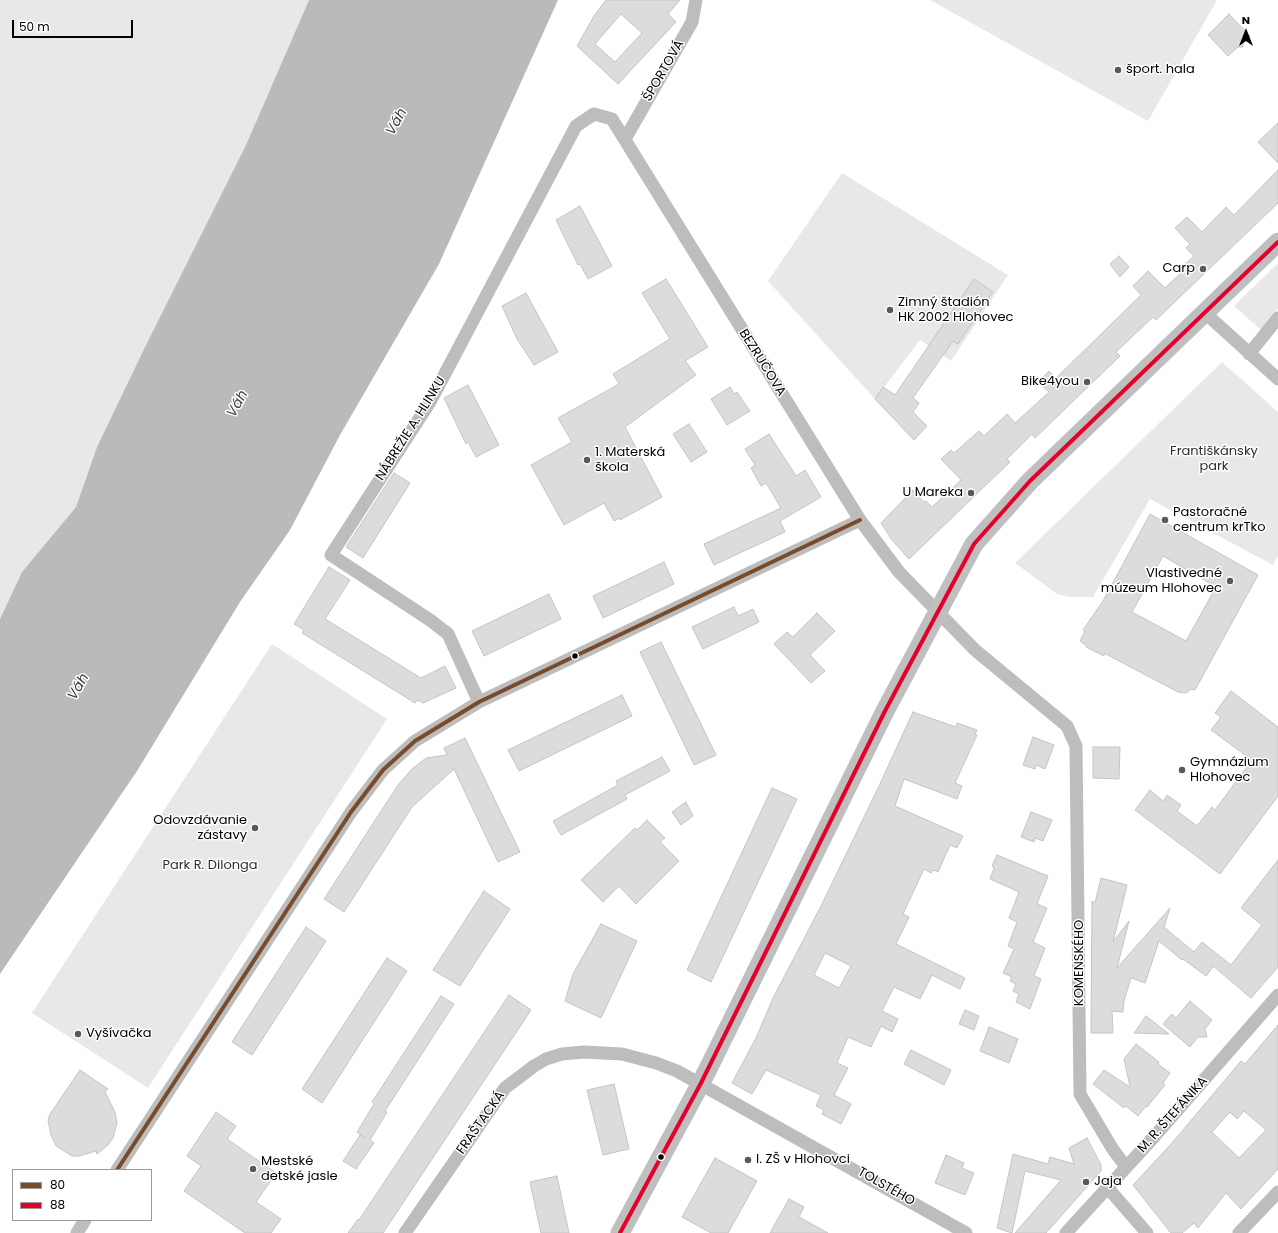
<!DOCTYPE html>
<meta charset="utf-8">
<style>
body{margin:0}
#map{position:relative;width:1278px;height:1233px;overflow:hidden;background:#fff;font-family:Poppins,sans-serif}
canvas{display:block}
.legend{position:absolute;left:12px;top:1169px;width:140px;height:52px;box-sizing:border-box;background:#fff;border:1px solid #999;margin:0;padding:5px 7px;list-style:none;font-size:12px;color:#000}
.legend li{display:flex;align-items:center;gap:8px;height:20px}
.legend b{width:20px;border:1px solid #999}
.north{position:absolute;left:1226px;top:12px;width:40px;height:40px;-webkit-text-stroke:3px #fff;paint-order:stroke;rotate:0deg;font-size:11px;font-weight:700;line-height:16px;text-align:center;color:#000}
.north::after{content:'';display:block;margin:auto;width:14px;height:18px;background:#000;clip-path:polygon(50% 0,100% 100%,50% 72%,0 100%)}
.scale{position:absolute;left:12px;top:20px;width:121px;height:18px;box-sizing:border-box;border:2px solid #000;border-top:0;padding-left:5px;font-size:12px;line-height:14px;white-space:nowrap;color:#000;-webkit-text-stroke:3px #fff;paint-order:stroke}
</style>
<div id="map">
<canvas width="1278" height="1233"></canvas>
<ul class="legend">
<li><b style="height:5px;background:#7a4b2a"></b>80</li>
<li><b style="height:5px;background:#e4002b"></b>88</li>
</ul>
<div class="north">N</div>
<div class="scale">50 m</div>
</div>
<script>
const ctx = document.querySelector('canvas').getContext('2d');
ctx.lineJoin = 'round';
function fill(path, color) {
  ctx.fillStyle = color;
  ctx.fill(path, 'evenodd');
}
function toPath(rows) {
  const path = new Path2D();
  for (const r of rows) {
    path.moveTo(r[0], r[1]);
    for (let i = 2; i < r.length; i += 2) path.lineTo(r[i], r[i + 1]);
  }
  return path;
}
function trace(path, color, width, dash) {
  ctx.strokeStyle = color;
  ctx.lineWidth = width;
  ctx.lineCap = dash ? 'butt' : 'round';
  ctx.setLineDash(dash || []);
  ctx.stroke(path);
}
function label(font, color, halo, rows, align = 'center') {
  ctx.font = font + ' Poppins,sans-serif';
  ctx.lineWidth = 3;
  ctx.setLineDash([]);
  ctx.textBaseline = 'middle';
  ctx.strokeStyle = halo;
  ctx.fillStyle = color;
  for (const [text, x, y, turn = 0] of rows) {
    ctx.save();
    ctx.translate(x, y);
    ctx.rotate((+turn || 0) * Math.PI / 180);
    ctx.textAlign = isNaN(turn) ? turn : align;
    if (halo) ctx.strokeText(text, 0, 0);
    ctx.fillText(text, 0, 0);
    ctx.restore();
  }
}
fill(toPath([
 [0,0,309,0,246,145,144,349,97,447,76,507,22,572,0,619],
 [930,0,1217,0,1148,121],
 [842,173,1008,275,951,361,920,340,875,399,768,281],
 [1278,263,1278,309,1261,330,1234,306],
 [1222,362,1278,412,1278,556,1273,565,1150,499,1093,597,1069,597,1057,594,1015,563],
 [272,644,387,719,148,1088,32,1013]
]), '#e8e8e8');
fill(toPath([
 [309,0,558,0,439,264,340,435,290,530,240,602,137,771,0,974,0,619,22,572,76,507,97,447,144,349,246,145]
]), '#bababa');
const building = toPath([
 [606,0,680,0,668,14,676,22,618,84,577,46,594,16,606,0],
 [621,14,642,33,615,62,595,44,621,14],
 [1229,14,1250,36,1243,42,1243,47,1238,47,1228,56,1208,35,1229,14],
 [1278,123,1278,163,1258,142,1278,123],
 [1278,170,1278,203,1156,320,1153,317,1116,352,1120,356,1035,438,1032,434,1007,459,1010,462,909,559,892,540,881,523,913,490,924,502,926,501,932,507,961,480,941,459,951,450,954,453,979,431,984,436,1007,414,1015,423,1049,392,1038,382,1049,371,1056,378,1141,295,1133,286,1148,271,1165,288,1185,269,1183,266,1194,256,1186,248,1190,244,1175,228,1187,217,1202,232,1226,207,1234,215,1278,170],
 [580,206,612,266,588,279,580,264,578,265,556,220,580,206],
 [1119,256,1129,267,1120,277,1110,264,1119,256],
 [666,279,708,347,685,361,696,375,625,427,662,497,620,520,619,518,614,521,604,503,564,525,531,465,572,442,558,418,619,384,613,374,670,339,642,293,666,279],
 [974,279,993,292,958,344,953,341,913,398,919,403,913,412,927,426,914,440,875,399,883,387,895,395,974,279],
 [526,293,558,352,534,365,517,339,502,306,526,293],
 [468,385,499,445,476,457,468,442,466,444,444,398,468,385],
 [730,387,734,394,737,392,750,411,727,425,711,399,730,387],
 [689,424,707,452,691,462,673,434,689,424],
 [769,434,796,476,805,470,821,497,780,521,785,532,714,565,704,544,781,508,766,483,761,486,751,468,755,465,745,449,769,434],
 [394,473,410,483,363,558,346,547,394,473],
 [1150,514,1258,575,1195,690,1191,689,1186,693,1178,692,1104,653,1104,656,1086,647,1087,646,1080,641,1085,631,1083,630,1103,601,1150,514],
 [1163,556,1216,587,1186,641,1132,612,1163,556],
 [664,562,674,584,603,618,593,596,664,562],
 [329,567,350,580,325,619,421,678,445,666,456,688,423,703,417,700,415,703,302,633,304,630,294,624,329,567],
 [549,594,561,619,484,656,472,631,549,594],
 [734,607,738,616,753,609,759,622,703,649,692,627,734,607],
 [817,613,835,631,810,655,825,671,811,683,774,644,787,632,793,637,817,613],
 [661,642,716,755,694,765,640,652,661,642],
 [1231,691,1278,727,1278,796,1220,874,1135,810,1150,790,1163,801,1167,795,1181,805,1177,811,1197,826,1212,807,1215,810,1252,760,1211,730,1221,717,1215,713,1231,691],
 [622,695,632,716,519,771,508,750,622,695],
 [913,712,956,727,957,723,977,730,975,734,977,735,955,783,962,786,957,799,904,779,895,806,963,836,957,848,950,845,938,872,933,870,931,873,924,869,903,914,909,917,896,944,965,978,960,989,932,975,920,999,894,987,882,1011,898,1019,892,1032,881,1026,871,1047,848,1037,837,1063,848,1068,834,1095,851,1104,841,1124,822,1114,824,1110,816,1106,821,1095,766,1070,752,1094,732,1083,756,1038,773,998,821,906,879,786,913,712],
 [825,953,851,966,839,988,814,975,825,953],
 [1033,737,1054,745,1045,769,1036,765,1035,769,1023,765,1033,737],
 [465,738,520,852,498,862,454,769,412,807,344,912,324,899,398,785,412,769,426,758,447,755,444,748,465,738],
 [1093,747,1120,747,1119,779,1093,778,1093,747],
 [662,757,670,771,625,795,627,799,561,835,553,821,618,785,616,781,662,757],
 [772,788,797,799,711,982,687,970,772,788],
 [686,802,693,816,681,825,672,812,686,802],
 [1031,812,1052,820,1043,841,1035,838,1034,842,1021,837,1031,812],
 [647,820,665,838,660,842,679,861,636,904,619,886,603,902,581,880,635,828,637,830,647,820],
 [997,855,1048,876,1037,904,1047,908,1033,942,1045,948,1034,976,1041,979,1030,1009,1016,1002,1019,994,1013,991,1016,984,1010,981,1012,977,1003,973,1014,949,1008,946,1017,922,1009,918,1019,892,990,879,994,868,992,866,997,855],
 [1278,860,1278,967,1251,998,1212,965,1213,967,1206,976,1183,959,1182,960,1159,941,1145,983,1131,978,1124,1001,1123,1012,1112,1011,1113,1033,1091,1033,1092,901,1095,903,1101,878,1127,885,1113,942,1129,921,1117,968,1170,908,1164,927,1194,952,1202,942,1231,965,1262,925,1241,908,1278,860],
 [484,891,510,909,460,986,433,970,484,891],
 [601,924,637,941,601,1018,565,1001,573,974,601,924],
 [306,927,326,941,252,1055,232,1042,306,927],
 [387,958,407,971,322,1103,302,1089,387,958],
 [509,995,531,1010,383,1233,348,1233,358,1219,359,1220,509,995],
 [441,996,454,1004,385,1111,387,1112,370,1140,374,1143,356,1169,343,1161,360,1135,364,1137,357,1132,374,1104,372,1102,441,996],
 [1190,1001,1212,1020,1205,1029,1207,1037,1198,1037,1190,1047,1163,1024,1172,1014,1176,1018,1190,1001],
 [965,1010,979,1016,974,1030,959,1024,965,1010],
 [1146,1016,1169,1034,1134,1033,1146,1016],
 [1278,1025,1278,1169,1241,1209,1226,1193,1198,1228,1194,1223,1182,1233,1171,1233,1133,1185,1172,1143,1241,1061,1245,1064,1278,1025],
 [1244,1111,1266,1130,1239,1158,1212,1132,1230,1112,1237,1119,1244,1111],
 [989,1027,1018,1039,1009,1063,980,1051,989,1027],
 [1136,1044,1159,1062,1158,1064,1170,1073,1163,1083,1165,1085,1147,1107,1146,1106,1138,1116,1126,1106,1124,1108,1093,1084,1104,1070,1130,1087,1124,1059,1136,1044],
 [911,1050,951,1070,944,1085,904,1064,911,1050],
 [80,1070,108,1089,105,1092,115,1112,117,1123,113,1138,108,1145,97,1154,96,1151,79,1156,72,1156,56,1146,51,1135,48,1120,50,1114,80,1070],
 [614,1084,629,1149,603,1155,587,1090,614,1084],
 [216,1112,236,1126,227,1139,276,1173,256,1202,281,1219,271,1233,245,1233,184,1191,201,1166,187,1156,216,1112],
 [1087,1138,1101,1165,1101,1171,1046,1233,1015,1233,1061,1180,1025,1171,1012,1233,997,1228,1013,1154,1048,1164,1050,1157,1074,1164,1069,1148,1087,1138],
 [946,1155,964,1163,962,1168,974,1173,965,1195,935,1183,946,1155],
 [715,1158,757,1181,728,1233,711,1233,682,1217,715,1158],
 [557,1176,569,1233,541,1233,530,1182,557,1176],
 [789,1199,804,1207,799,1217,828,1233,770,1233,789,1199]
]);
fill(building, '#dcdcdc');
trace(building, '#c4c4c4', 1);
trace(toPath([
 [625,139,692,22,696,0],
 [1205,313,1278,379],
 [1249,354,1278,318],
 [479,702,448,634,430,620,331,555,430,402,576,126,594,114,612,119,860,520,899,572,975,650,1067,726,1076,746,1080,1094,1112,1148,1126,1167],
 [117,1170,351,812,383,770,415,741,479,702,860,520],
 [1107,1187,1147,1233],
 [77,1233,85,1220],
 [405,1233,505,1088,534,1066,546,1059,562,1054,584,1052,622,1054,656,1063,677,1071,966,1233],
 [1066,1233,1153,1138,1278,995],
 [1239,1233,1278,1192]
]), '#bdbdbd', 13);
trace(toPath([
 [620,1233,701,1083,885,711,974,544,1030,481,1278,242]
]), '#bfbfbf', 19);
trace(toPath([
 [117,1170,351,812,383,770,415,741,479,702,860,520]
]), '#7a4b2a', 4);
trace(toPath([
 [620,1233,701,1083,885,711,974,544,1030,481,1278,242]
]), '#e4002b', 4);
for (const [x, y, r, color] of [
 [1118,70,4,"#595959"],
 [1203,269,4,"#595959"],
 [890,310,4,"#595959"],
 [1087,382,4,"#595959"],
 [587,460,4,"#595959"],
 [971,493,4,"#595959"],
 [1165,520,4,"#595959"],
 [1230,581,4,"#595959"],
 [575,656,3.5,"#000"],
 [1182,770,4,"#595959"],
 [255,828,4,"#595959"],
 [78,1034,4,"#595959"],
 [661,1157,3.5,"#000"],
 [748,1160,4,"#595959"],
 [253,1169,4,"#595959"],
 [1086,1182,4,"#595959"]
]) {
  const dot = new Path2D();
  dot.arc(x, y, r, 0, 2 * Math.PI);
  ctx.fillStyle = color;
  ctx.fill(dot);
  trace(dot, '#fff', 1.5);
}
label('13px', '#000', '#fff', [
 ["šport. hala",1126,70],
 ["Carp",1195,269,"right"],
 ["Zimný štadión",898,303],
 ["HK 2002 Hlohovec",898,318],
 ["Bike4you",1079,382,"right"],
 ["1. Materská",595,453],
 ["škola",595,468],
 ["U Mareka",963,493,"right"],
 ["Pastoračné",1173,513],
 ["centrum krTko",1173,528],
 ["Vlastivedné",1222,574,"right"],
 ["múzeum Hlohovec",1222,589,"right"],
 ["Gymnázium",1190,763],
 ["Hlohovec",1190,778],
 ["Odovzdávanie",247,821,"right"],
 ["zástavy",247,836,"right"],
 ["Vyšívačka",86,1034],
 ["I. ZŠ v Hlohovci",756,1160],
 ["Mestské",261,1162],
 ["detské jasle",261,1177],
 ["Jaja",1094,1182]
], 'left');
label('13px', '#000', '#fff', [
 ["ŠPORTOVÁ",664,71,-60],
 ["BEZRUČOVA",762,363,58],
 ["NÁBREŽIE A. HLINKU",411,429,-58],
 ["KOMENSKÉHO",1080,963,-90],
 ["M. R. ŠTEFÁNIKA",1173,1115,-48],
 ["FRAŠTACKÁ",481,1123,-55],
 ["TOLSTÉHO",886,1187,30]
]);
label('13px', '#2d2d2d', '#fff', [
 ["Františkánsky",1214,452],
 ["park",1214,467],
 ["Park R. Dilonga",210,866]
]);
label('italic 14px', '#3e3e3e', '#fff', [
 ["Váh",397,122,-61],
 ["Váh",238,404,-61],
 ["Váh",79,687,-60]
]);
</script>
